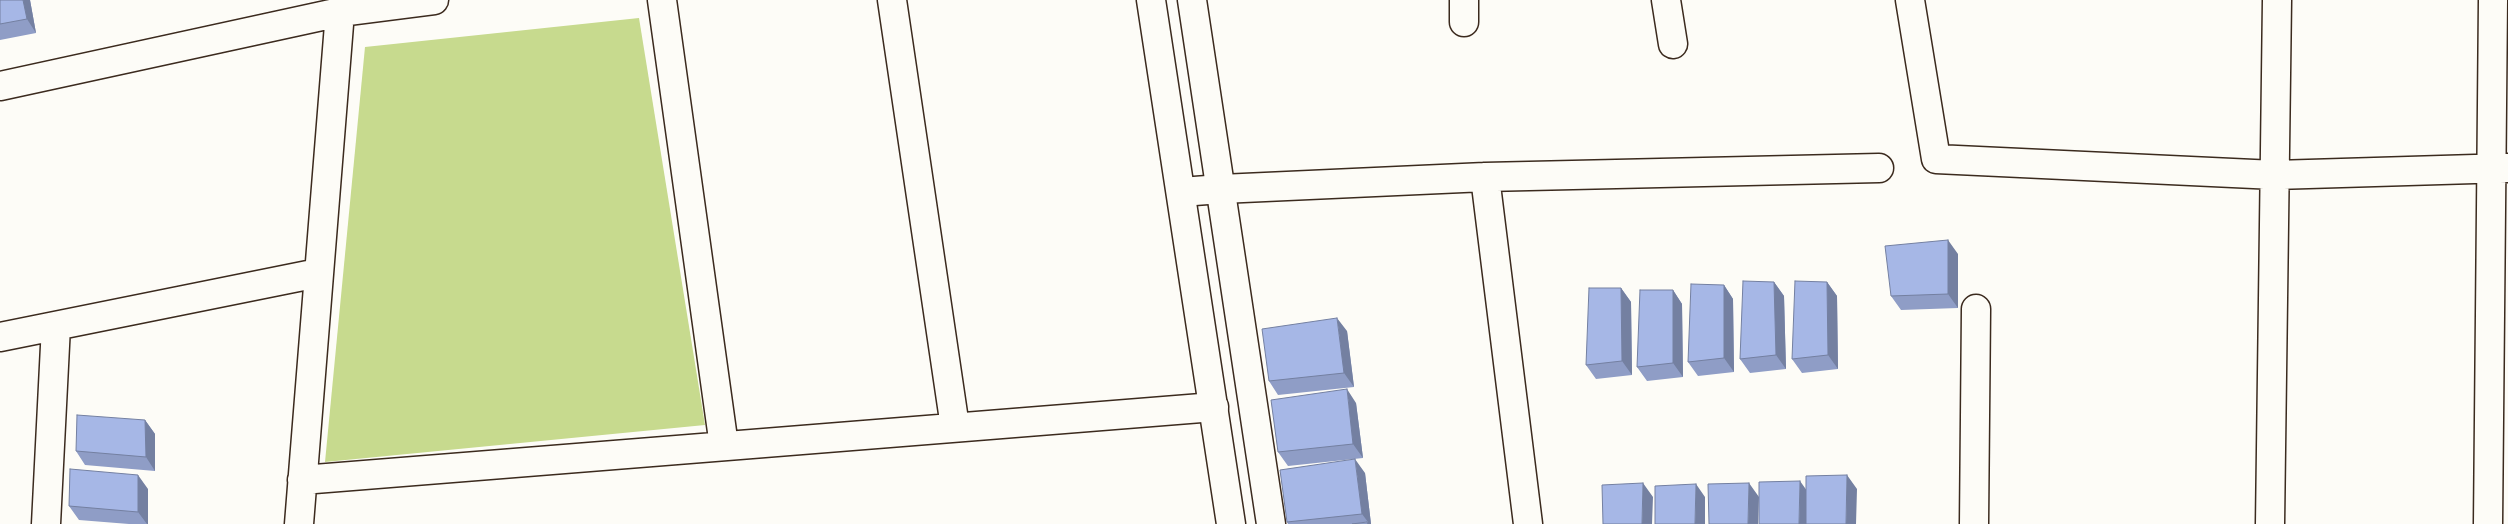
<!DOCTYPE html>
<style>
body{margin:0}
canvas{display:block;background:#fdfcf7}
</style>
<canvas width="2508" height="524"></canvas>
<script>
const ctx = document.querySelector('canvas').getContext('2d');
ctx.lineJoin = 'round';
function fill(path, color) {
  ctx.fillStyle = color;
  ctx.fill(path, 'evenodd');
}
function toPath(rows) {
  const path = new Path2D();
  for (const r of rows) {
    path.moveTo(r[0], r[1]);
    for (let i = 2; i < r.length; i += 2) path.lineTo(r[i], r[i + 1]);
  }
  return path;
}
function trace(path, color, width, dash) {
  ctx.strokeStyle = color;
  ctx.lineWidth = width;
  ctx.lineCap = dash ? 'butt' : 'round';
  ctx.setLineDash(dash || []);
  ctx.stroke(path);
}
fill(toPath([
 [639,18,705,425,325,462,365,47]
]), '#c7da8e');
const minor = toPath([
 [662,0,724,446],
 [892,0,955,427],
 [1464,0,1464,22],
 [1666,0,1673,44],
 [1910,0,1936,159,2275,175,2508,168],
 [0,86,340,12,434,0],
 [1485,177,1528,524],
 [1181,192,1221,189,1485,177,1879,168],
 [0,337,318,273],
 [302,480,1214,407],
 [46,524,56,326],
 [299,524,340,12],
 [1974,524,1976,309],
 [2270,524,2277,0],
 [2488,524,2493,0]
]);
const tertiary = toPath([
 [1151,0,1231,524],
 [1192,0,1271,524]
]);
trace(minor, '#3b2a1e', 31);
trace(tertiary, '#3b2a1e', 31);
trace(minor, '#fdfcf7', 28);
trace(tertiary, '#fdfcf7', 28);
fill(toPath([
 [0,0,30,0,36,33,0,40],
 [1958,254,1958,308,1901,310,1891,296],
 [1774,282,1784,296,1786,369,1750,373,1740,359],
 [1827,282,1837,296,1838,369,1802,373,1792,359],
 [1724,285,1733,299,1734,372,1698,376,1688,362],
 [1621,288,1631,302,1632,375,1596,379,1586,365],
 [1673,290,1682,304,1683,377,1647,381,1637,367],
 [1347,331,1354,387,1278,395,1269,381],
 [1356,403,1363,458,1288,466,1278,452],
 [145,420,155,434,155,471,85,465,76,451],
 [1365,473,1371,524,1288,524,1287,522],
 [148,489,148,524,129,524,79,520,69,506]
]), '#8f9dc6');
fill(toPath([
 [23,0,30,0,36,33,27,19],
 [1948,240,1958,254,1958,308,1948,294],
 [1774,282,1784,296,1786,369,1776,355],
 [1827,282,1837,296,1838,369,1828,355],
 [1724,285,1733,299,1734,372,1724,358],
 [1621,288,1631,302,1632,375,1622,361],
 [1673,290,1682,304,1683,377,1673,363],
 [1337,318,1347,331,1354,387,1344,373],
 [1347,389,1356,403,1363,458,1353,444],
 [145,420,155,434,155,471,146,457],
 [1355,459,1365,473,1371,524,1368,524,1368,522,1362,514],
 [138,475,148,489,148,524,147,524,138,512],
 [1847,475,1857,489,1856,524,1846,524],
 [1800,481,1810,495,1809,524,1799,524],
 [1643,483,1653,497,1652,524,1642,524],
 [1749,483,1759,497,1758,524,1748,524],
 [1696,484,1705,497,1705,524,1695,524]
]), '#7480a1');
const building = toPath([
 [0,0,23,0,27,19,0,24,0,0],
 [1948,240,1948,294,1891,296,1885,246,1948,240],
 [1743,281,1774,282,1776,355,1740,359,1743,281],
 [1795,281,1827,282,1828,355,1792,359,1795,281],
 [1691,284,1724,285,1724,358,1688,362,1691,284],
 [1589,288,1621,288,1622,361,1586,365,1589,288],
 [1640,290,1673,290,1673,363,1637,367,1640,290],
 [1337,318,1344,373,1269,381,1262,329,1337,318],
 [1347,389,1353,444,1278,452,1271,400,1347,389],
 [77,415,145,420,146,457,76,451,77,415],
 [1355,459,1362,514,1287,522,1280,470,1355,459],
 [70,469,138,475,138,512,69,506,70,469],
 [1847,475,1846,524,1806,524,1806,476,1847,475],
 [1800,481,1799,524,1759,524,1759,482,1800,481],
 [1643,483,1642,524,1603,524,1602,485,1643,483],
 [1749,483,1748,524,1709,524,1708,484,1749,483],
 [1696,484,1695,524,1655,524,1655,486,1696,484],
 [1367,522,1368,524,1352,524,1367,522]
]);
fill(building, '#a6b7e6');
trace(building, '#7480a1', 1);
</script>
